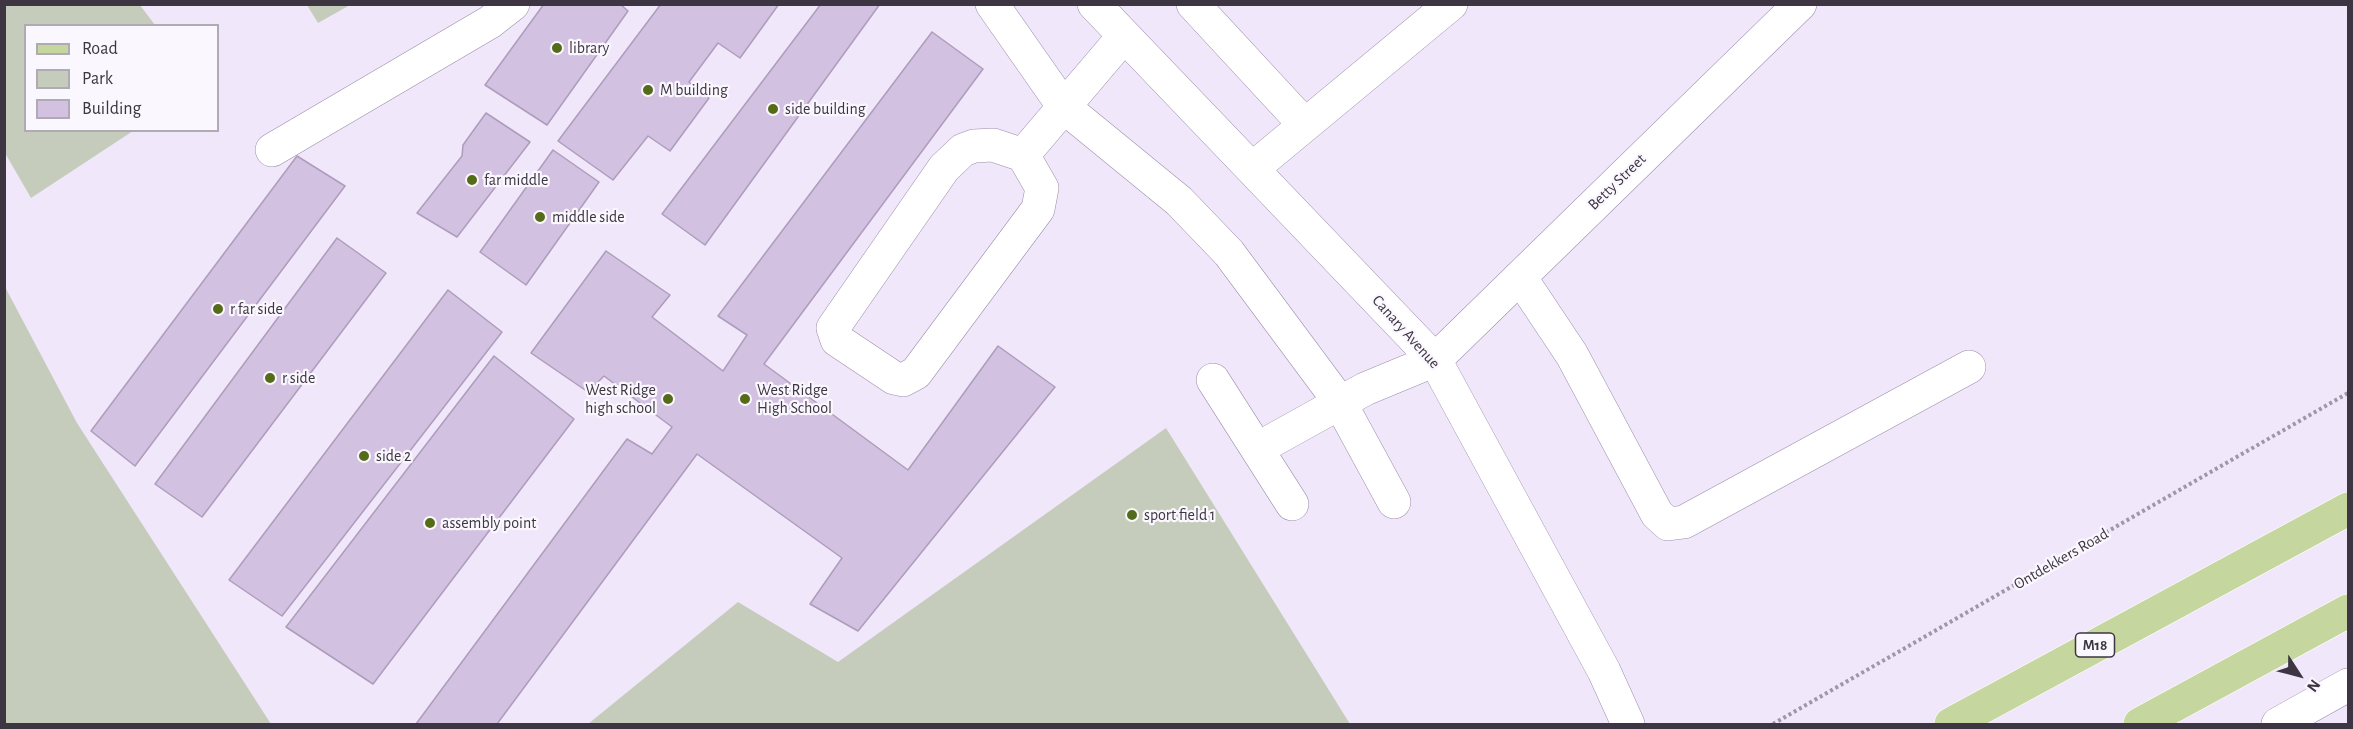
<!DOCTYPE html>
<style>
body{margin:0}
#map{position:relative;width:2353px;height:729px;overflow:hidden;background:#f1e7fb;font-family:"Alegreya Sans",sans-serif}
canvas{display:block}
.frame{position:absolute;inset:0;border:6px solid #3d3642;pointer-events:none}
.legend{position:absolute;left:24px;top:24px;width:195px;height:108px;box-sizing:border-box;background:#fbf7fe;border:2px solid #afaab3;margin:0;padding:8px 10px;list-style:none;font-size:18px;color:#3d3642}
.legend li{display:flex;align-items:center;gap:12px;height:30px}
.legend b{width:30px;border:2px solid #afaab3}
.north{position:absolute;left:2269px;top:645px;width:60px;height:60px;-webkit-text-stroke:4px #fbf7fe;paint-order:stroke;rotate:126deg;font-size:16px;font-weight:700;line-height:24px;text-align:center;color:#3d3642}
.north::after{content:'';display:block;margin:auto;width:21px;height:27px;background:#3d3642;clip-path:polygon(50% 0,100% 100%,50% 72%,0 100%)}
</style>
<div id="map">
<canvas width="2353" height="729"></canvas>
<div class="frame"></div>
<ul class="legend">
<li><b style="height:8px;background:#c5d69e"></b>Road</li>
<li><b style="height:16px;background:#c6ccbb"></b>Park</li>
<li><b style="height:16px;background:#d2c1e1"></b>Building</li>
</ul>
<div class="north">N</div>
</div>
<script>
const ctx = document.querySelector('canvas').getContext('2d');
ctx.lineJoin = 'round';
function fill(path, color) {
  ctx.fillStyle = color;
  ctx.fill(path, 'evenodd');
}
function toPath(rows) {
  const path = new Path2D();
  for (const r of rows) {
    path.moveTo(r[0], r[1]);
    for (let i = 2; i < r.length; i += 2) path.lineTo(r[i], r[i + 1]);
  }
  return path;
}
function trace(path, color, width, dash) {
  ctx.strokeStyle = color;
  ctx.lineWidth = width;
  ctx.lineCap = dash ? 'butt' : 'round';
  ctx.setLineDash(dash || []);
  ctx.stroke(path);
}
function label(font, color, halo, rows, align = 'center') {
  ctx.font = font + ' "Alegreya Sans",sans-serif';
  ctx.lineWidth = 4.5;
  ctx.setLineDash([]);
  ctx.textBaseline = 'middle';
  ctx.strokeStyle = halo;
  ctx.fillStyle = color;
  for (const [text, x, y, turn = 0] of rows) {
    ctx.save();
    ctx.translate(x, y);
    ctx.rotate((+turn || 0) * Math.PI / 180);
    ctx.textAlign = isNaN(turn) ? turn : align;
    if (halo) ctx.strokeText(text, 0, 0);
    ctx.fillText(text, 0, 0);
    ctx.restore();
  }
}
fill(toPath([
 [4,5,140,5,155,25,26,26,26,130,133,131,31,198,5,153],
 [307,5,350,5,318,23],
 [4,285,77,423,271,724,5,724],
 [1166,428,1350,724,588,724,738,602,838,662]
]), '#c6ccbb');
const building = toPath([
 [544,4,620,4,628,11,547,125,485,85,544,4],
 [661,4,779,4,740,58,718,43,689,82,709,98,670,151,648,136,613,180,558,141,661,4],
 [821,4,880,4,705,245,662,214,821,4],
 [932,32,983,69,764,364,908,470,998,346,1055,387,858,631,810,604,842,558,697,454,497,724,416,724,627,439,652,454,672,427,604,376,588,392,531,353,606,251,670,295,652,317,723,371,747,335,718,316,932,32],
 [486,113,530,142,457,237,417,213,462,156,463,145,486,113],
 [553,150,599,182,526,285,480,252,553,150],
 [297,156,345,186,135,466,91,431,297,156],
 [337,238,386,273,202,517,155,484,337,238],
 [448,290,502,332,282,616,229,580,448,290],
 [494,356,574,419,373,684,286,627,494,356]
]);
fill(building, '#d2c1e1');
trace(building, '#ad9cbb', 1.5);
const minor = toPath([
 [992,4,1064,107,1179,201,1229,253,1339,401,1394,502],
 [1094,4,1435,360,1604,671,1628,724],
 [1193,4,1305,125],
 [272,150,490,22,513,4],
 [1023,155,993,145,974,146,963,150,944,168,833,328,837,340,894,378,903,380,916,373,1038,209,1042,188,1023,155,1124,36],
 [1252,169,1451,4],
 [1520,277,1572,355,1657,514,1668,524,1684,522,1969,367],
 [1213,380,1292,504],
 [1257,449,1365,389,1435,360,1800,4],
 [2278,724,2348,685]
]);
const major = toPath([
 [1951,724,2348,509],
 [2140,724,2348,611]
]);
trace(minor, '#9c8caa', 34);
trace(major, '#fff', 34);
trace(toPath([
 [1773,724,2348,393]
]), '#9f96a6', 4, [3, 3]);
trace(minor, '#fff', 33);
trace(major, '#c5d69e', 33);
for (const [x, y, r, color] of [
 [557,48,6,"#546b1a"],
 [648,90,6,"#546b1a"],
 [773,109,6,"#546b1a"],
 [472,180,6,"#546b1a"],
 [540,217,6,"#546b1a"],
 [218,309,6,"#546b1a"],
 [270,378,6,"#546b1a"],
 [668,399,6,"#546b1a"],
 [745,399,6,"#546b1a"],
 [364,456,6,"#546b1a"],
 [1132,515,6,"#546b1a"],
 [430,523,6,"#546b1a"]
]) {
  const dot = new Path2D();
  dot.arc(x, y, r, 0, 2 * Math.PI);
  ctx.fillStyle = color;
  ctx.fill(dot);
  trace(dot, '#fbf7fe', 2);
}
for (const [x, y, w] of [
 [2095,645,39]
]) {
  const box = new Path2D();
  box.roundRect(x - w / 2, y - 12, w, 24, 4.5);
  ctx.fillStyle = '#fbf7fe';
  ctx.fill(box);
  trace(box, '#3d3642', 1.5);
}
label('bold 15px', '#3d3642', null, [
 ["M18",2095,645]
]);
label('16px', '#3d3642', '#fbf7fe', [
 ["library",569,48],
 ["M building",660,90],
 ["side building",785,109],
 ["far middle",484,180],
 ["middle side",552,217],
 ["r far side",230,309],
 ["r side",282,378],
 ["West Ridge",656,390,"right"],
 ["high school",656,408,"right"],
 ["West Ridge",757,390],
 ["High School",757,408],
 ["side 2",376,456],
 ["sport field 1",1144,515],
 ["assembly point",442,523]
], 'left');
label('16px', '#3d3642', '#fbf7fe', [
 ["Betty Street",1617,182,-44],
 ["Canary Avenue",1406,332,48],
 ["Ontdekkers Road",2061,559,-30]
]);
</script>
